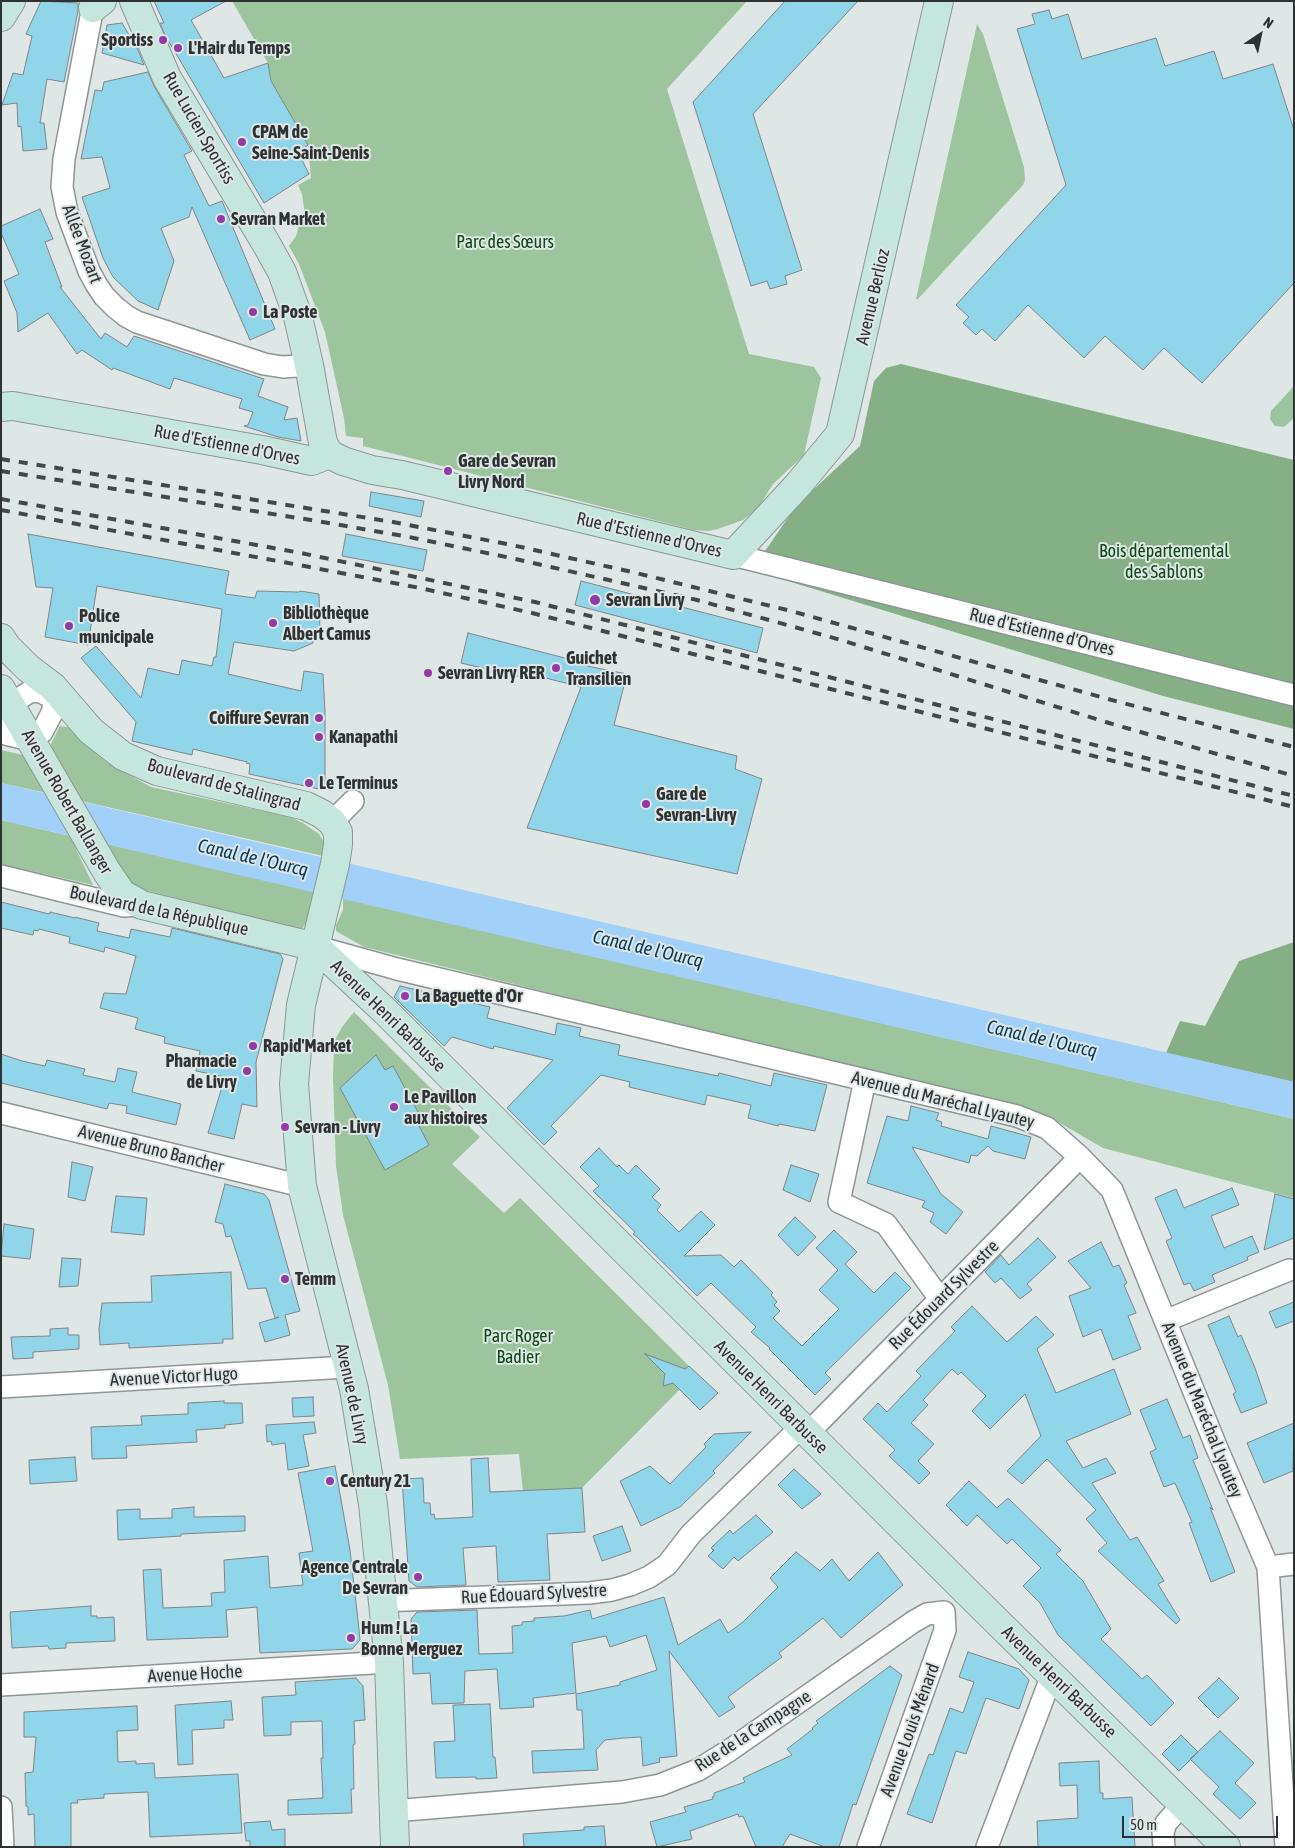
<!DOCTYPE html>
<meta charset="utf-8">
<style>
body{margin:0}
#map{position:relative;width:1295px;height:1848px;overflow:hidden;background:#dfe6e6;font-family:"Asap Condensed",sans-serif}
canvas{display:block}
.frame{position:absolute;inset:0;border:2px solid #2f3232;pointer-events:none}
.north{position:absolute;left:1235px;top:10px;width:50px;height:50px;-webkit-text-stroke:4px #dfe6e6;paint-order:stroke;rotate:34deg;font-size:14px;font-weight:700;line-height:20px;text-align:center;color:#2f3232}
.north::after{content:'';display:block;margin:auto;width:18px;height:22px;background:#2f3232;clip-path:polygon(50% 0,100% 100%,50% 72%,0 100%)}
.scale{position:absolute;left:1122px;top:1816px;width:156px;height:22px;box-sizing:border-box;border:2px solid #2f3232;border-top:0;padding-left:6px;font-size:15px;line-height:18px;white-space:nowrap;color:#2f3232;-webkit-text-stroke:4px #dfe6e6;paint-order:stroke}
</style>
<div id="map">
<canvas width="1295" height="1848"></canvas>
<div class="frame"></div>
<div class="north">N</div>
<div class="scale">50 m</div>
</div>
<script>
const ctx = document.querySelector('canvas').getContext('2d');
ctx.lineJoin = 'round';
function fill(path, color) {
  ctx.fillStyle = color;
  ctx.fill(path, 'evenodd');
}
function toPath(rows) {
  const path = new Path2D();
  for (const r of rows) {
    path.moveTo(r[0], r[1]);
    for (let i = 2; i < r.length; i += 2) path.lineTo(r[i], r[i + 1]);
  }
  return path;
}
function trace(path, color, width, dash) {
  ctx.strokeStyle = color;
  ctx.lineWidth = width;
  ctx.lineCap = dash ? 'butt' : 'round';
  ctx.setLineDash(dash || []);
  ctx.stroke(path);
}
function label(font, color, halo, rows, align = 'center') {
  ctx.font = font + ' "Asap Condensed",sans-serif';
  ctx.lineWidth = 4;
  ctx.setLineDash([]);
  ctx.textBaseline = 'middle';
  ctx.strokeStyle = halo;
  ctx.fillStyle = color;
  for (const [text, x, y, turn = 0] of rows) {
    ctx.save();
    ctx.translate(x, y);
    ctx.rotate((+turn || 0) * Math.PI / 180);
    ctx.textAlign = isNaN(turn) ? turn : align;
    if (halo) ctx.strokeText(text, 0, 0);
    ctx.fillText(text, 0, 0);
    ctx.restore();
  }
}
fill(toPath([
 [232,1,747,1,667,89,749,354,814,367,821,378,804,455,773,484,758,508,743,520,718,529,708,531,694,530,363,446,363,438,346,436,344,418,325,332,299,264,289,246,296,236,302,215,305,215,302,194,298,185,311,178,308,145,271,81,268,63],
 [977,24,983,34,1024,167,1025,180,1023,185,918,299,916,299],
 [1294,386,1294,418,1284,427,1275,426,1270,419,1271,411],
 [60,726,72,728,97,755,109,764,151,787,290,817,303,823,319,834,325,844,323,856,81,801,50,746],
 [1,750,27,756,47,793,1,783],
 [1,820,70,836,93,885,1,864],
 [104,843,315,891,308,920,301,930,129,886],
 [343,898,1294,1119,1294,1198,1103,1148,1046,1115,364,947,336,931,336,925,343,910],
 [354,1012,480,1137,452,1164,504,1213,520,1198,696,1373,582,1488,523,1491,519,1454,400,1459,388,1385,343,1215,336,1166,333,1077,334,1047,336,1038,342,1027]
]), '#9cc49d');
fill(toPath([
 [901,364,1294,460,1294,729,1163,696,752,570,796,506,860,446,874,381,886,368],
 [1294,942,1294,1082,1166,1053,1180,1021,1205,1026,1239,961]
]), '#85b086');
fill(toPath([
 [1,783,1294,1082,1294,1119,1,820]
]), '#a1d0f8');
const building = toPath([
 [41,1,78,3,78,11,64,82,47,79,40,123,44,123,47,149,23,151,21,126,18,127,17,103,2,105,13,73,23,75,32,36,26,34,41,1],
 [154,1,226,1,191,20,224,78,268,63,271,81,308,145,301,150,302,152,299,154,309,174,264,203,165,35,160,23,164,23,154,1],
 [785,1,858,1,753,114,802,270,785,276,787,284,770,289,767,281,751,286,693,102,785,1],
 [1049,10,1052,19,1068,14,1082,59,1156,38,1165,66,1214,51,1223,79,1273,64,1294,130,1294,283,1202,383,1164,348,1143,370,1105,336,1084,358,1028,305,995,341,982,329,976,335,963,323,969,317,956,305,1066,185,1017,29,1035,24,1032,14,1049,10],
 [122,23,138,50,144,65,102,53,107,25,122,23],
 [148,72,154,86,192,151,184,155,209,206,222,201,275,329,250,340,192,207,189,217,161,228,174,261,158,310,138,301,113,277,103,258,82,197,110,188,102,157,81,159,95,90,102,91,104,82,148,72],
 [40,209,53,239,45,242,62,287,60,287,101,339,105,333,127,347,134,336,264,379,258,396,288,407,284,420,297,418,301,441,278,437,244,426,248,425,253,412,239,408,242,399,174,378,170,389,113,368,112,370,82,350,77,354,48,313,18,332,17,313,4,281,19,274,1,233,1,226,40,209],
 [371,492,424,501,421,517,369,506,371,492],
 [28,534,229,571,225,594,255,598,257,591,299,592,300,591,319,594,320,630,315,630,313,643,294,651,234,642,228,674,301,691,304,671,323,674,325,712,325,785,319,789,249,774,250,764,246,763,247,762,193,749,192,755,132,741,136,722,81,658,96,646,141,698,148,668,179,675,182,660,212,666,214,657,216,657,222,609,97,586,88,645,45,637,53,588,36,587,28,534],
 [346,534,427,550,423,571,342,556,346,534],
 [581,581,763,628,757,653,575,605,581,581],
 [468,633,588,664,587,666,627,674,614,725,737,756,735,769,762,779,737,874,527,828,581,687,522,672,521,677,461,663,468,633],
 [1,902,49,914,50,912,75,918,75,917,99,923,97,931,129,938,131,929,170,937,172,928,280,954,283,959,256,1062,257,1107,242,1104,234,1139,208,1133,225,1077,196,1071,200,1051,164,1043,165,1037,135,1029,138,1018,100,1008,104,993,126,994,136,956,105,947,104,952,69,943,70,937,39,929,38,931,34,930,33,935,1,928,1,902],
 [400,986,490,1007,487,1018,555,1035,557,1023,581,1028,579,1036,620,1045,618,1055,718,1076,719,1073,771,1086,774,1073,827,1085,815,1131,779,1124,778,1126,748,1118,751,1105,707,1095,705,1105,629,1087,630,1082,601,1075,551,1126,557,1132,544,1145,507,1108,553,1060,494,1046,493,1049,452,1037,444,1046,394,997,400,986],
 [1,1054,22,1061,45,1066,47,1060,85,1069,83,1075,115,1082,118,1068,137,1072,132,1092,181,1104,176,1125,126,1113,127,1106,109,1103,107,1109,1,1083,1,1054],
 [376,1055,385,1070,393,1066,424,1123,419,1126,429,1145,385,1170,340,1088,376,1055],
 [911,1106,939,1113,936,1120,942,1122,941,1126,988,1139,991,1126,1031,1137,1025,1159,993,1151,988,1146,977,1156,971,1155,969,1163,912,1147,941,1194,963,1212,946,1234,930,1222,934,1213,922,1207,925,1201,867,1183,887,1116,908,1121,911,1106],
 [599,1148,617,1167,619,1165,628,1174,636,1165,660,1189,652,1197,661,1205,657,1210,679,1232,701,1211,715,1225,684,1256,721,1255,734,1267,741,1260,773,1293,771,1295,777,1302,774,1305,780,1311,773,1318,802,1346,839,1309,819,1290,838,1270,816,1248,834,1230,857,1252,845,1264,874,1293,895,1272,911,1288,825,1373,831,1379,815,1395,769,1349,770,1348,751,1332,756,1327,711,1283,697,1296,638,1238,633,1234,635,1232,593,1191,599,1186,580,1167,599,1148],
 [72,1162,93,1167,85,1201,68,1197,72,1162],
 [791,1165,819,1174,810,1202,783,1190,791,1165],
 [225,1184,264,1194,269,1200,300,1311,285,1315,290,1335,265,1342,259,1323,279,1317,275,1318,266,1288,248,1289,231,1236,226,1237,223,1224,215,1222,225,1184],
 [1232,1188,1239,1205,1211,1216,1224,1248,1252,1236,1259,1252,1247,1257,1248,1260,1212,1275,1215,1282,1194,1291,1190,1283,1184,1285,1166,1241,1172,1238,1155,1198,1176,1189,1184,1208,1232,1188],
 [1275,1194,1294,1199,1294,1238,1264,1250,1275,1194],
 [116,1196,147,1198,144,1235,111,1232,116,1196],
 [795,1217,816,1237,798,1256,778,1235,795,1217],
 [4,1224,34,1229,30,1259,1,1256,4,1224],
 [1038,1238,1056,1257,1027,1284,1032,1290,1020,1299,1001,1278,995,1283,985,1272,1001,1255,1009,1265,1038,1238],
 [1101,1242,1113,1267,1119,1265,1127,1283,1124,1285,1136,1313,1128,1316,1141,1349,1113,1360,1101,1329,1083,1337,1069,1296,1091,1288,1068,1261,1101,1242],
 [62,1258,81,1259,78,1286,59,1287,62,1258],
 [231,1272,233,1339,223,1339,223,1343,129,1348,129,1343,100,1345,99,1329,102,1303,152,1302,151,1276,231,1272],
 [1294,1302,1294,1321,1276,1328,1269,1312,1294,1302],
 [972,1306,1007,1342,1036,1316,1054,1335,1037,1349,1056,1393,1114,1369,1131,1414,1066,1441,1083,1468,1106,1458,1116,1473,1092,1483,1130,1540,1137,1537,1164,1581,1158,1584,1180,1620,1176,1624,1098,1551,1107,1543,1086,1519,1096,1510,1047,1459,1022,1484,1007,1471,1041,1436,1025,1394,990,1429,972,1411,986,1396,961,1372,958,1375,952,1369,923,1400,928,1405,911,1423,934,1444,918,1461,930,1473,919,1484,889,1456,895,1450,863,1419,878,1403,887,1412,921,1376,916,1371,955,1331,951,1327,972,1306],
 [1229,1316,1238,1337,1241,1335,1255,1368,1267,1403,1241,1413,1233,1394,1236,1392,1208,1325,1229,1316],
 [68,1328,68,1335,79,1335,79,1349,33,1352,33,1358,13,1359,11,1337,50,1336,50,1329,68,1328],
 [645,1354,685,1369,689,1366,718,1393,700,1410,673,1383,663,1386,665,1374,645,1354],
 [313,1397,314,1416,293,1417,292,1398,313,1397],
 [1167,1399,1183,1438,1190,1435,1198,1458,1193,1460,1213,1510,1210,1507,1235,1572,1211,1582,1189,1523,1192,1522,1175,1483,1164,1487,1150,1452,1156,1449,1140,1410,1167,1399],
 [224,1401,224,1403,242,1403,243,1423,225,1425,225,1428,196,1430,197,1442,126,1446,127,1458,92,1459,91,1427,142,1425,141,1416,188,1414,188,1403,224,1401],
 [314,1422,316,1433,303,1435,309,1466,288,1470,285,1443,272,1445,271,1441,267,1442,266,1425,314,1422],
 [1294,1423,1293,1471,1264,1483,1247,1443,1294,1423],
 [751,1432,713,1471,715,1473,680,1507,641,1526,620,1481,650,1466,670,1484,706,1447,704,1444,714,1434,751,1432],
 [75,1457,77,1481,30,1484,29,1460,75,1457],
 [488,1458,490,1492,582,1488,585,1532,547,1534,550,1580,498,1582,496,1546,463,1548,466,1585,417,1587,409,1581,402,1479,423,1478,424,1503,430,1503,431,1515,434,1514,435,1519,473,1517,471,1459,488,1458],
 [335,1466,350,1550,359,1629,360,1640,352,1649,260,1653,257,1607,226,1610,228,1637,147,1640,143,1570,161,1569,163,1608,212,1606,211,1593,225,1592,224,1560,268,1556,270,1588,303,1585,299,1553,313,1551,298,1473,335,1466],
 [794,1469,821,1494,802,1509,778,1485,794,1469],
 [969,1481,997,1508,1008,1498,1061,1550,1056,1554,1083,1581,1111,1629,1101,1639,1142,1679,1147,1675,1174,1703,1151,1726,1058,1635,1040,1603,1023,1586,1041,1568,1012,1539,1007,1544,977,1515,967,1526,946,1505,969,1481],
 [194,1507,194,1517,245,1516,245,1531,181,1534,181,1536,118,1540,117,1510,140,1509,140,1519,172,1518,172,1509,194,1507],
 [756,1515,773,1532,738,1561,734,1557,723,1569,708,1556,714,1550,711,1548,730,1530,733,1534,756,1515],
 [622,1526,631,1551,602,1561,593,1536,622,1526],
 [796,1552,820,1571,832,1559,849,1581,878,1552,903,1585,841,1638,823,1618,779,1653,782,1657,728,1697,735,1707,719,1717,669,1651,677,1756,659,1758,660,1762,643,1766,641,1737,624,1738,605,1740,596,1750,598,1770,533,1773,532,1751,584,1749,582,1710,577,1710,576,1694,620,1685,620,1682,657,1670,646,1635,610,1647,606,1636,572,1643,576,1693,533,1698,534,1707,500,1709,497,1669,465,1671,464,1703,432,1704,430,1673,413,1674,411,1619,417,1612,477,1610,479,1654,513,1653,512,1626,522,1625,522,1622,534,1621,534,1618,564,1616,590,1610,592,1619,664,1597,678,1645,720,1619,728,1633,743,1622,778,1587,770,1578,796,1552],
 [91,1606,91,1616,97,1616,97,1618,114,1617,115,1641,66,1643,66,1648,49,1649,48,1646,12,1648,10,1612,91,1606],
 [968,1652,1019,1669,1029,1680,1019,1709,986,1698,966,1754,956,1751,932,1823,907,1814,929,1754,933,1755,950,1708,963,1713,974,1682,959,1677,968,1652],
 [890,1666,902,1675,856,1805,853,1804,839,1847,825,1847,790,1834,782,1847,756,1847,743,1816,739,1817,738,1814,690,1831,692,1839,657,1847,650,1822,686,1812,684,1807,713,1799,712,1797,714,1796,714,1793,745,1782,743,1778,792,1755,787,1749,813,1729,812,1728,818,1723,816,1721,890,1666],
 [356,1678,363,1686,365,1720,354,1721,355,1744,353,1745,354,1789,351,1789,352,1813,288,1815,288,1800,323,1798,321,1758,323,1758,322,1721,291,1722,291,1735,264,1736,262,1697,296,1695,295,1682,356,1678],
 [1219,1678,1239,1698,1218,1718,1198,1698,1219,1678],
 [231,1701,233,1720,224,1720,224,1728,192,1730,193,1764,178,1765,175,1705,231,1701],
 [490,1704,493,1757,495,1757,497,1778,476,1779,476,1777,436,1778,434,1742,455,1741,453,1705,490,1704],
 [137,1706,138,1730,117,1731,118,1762,136,1761,136,1764,154,1763,155,1778,238,1774,242,1833,150,1837,148,1792,104,1794,104,1798,77,1800,78,1803,71,1803,71,1847,35,1847,34,1814,28,1815,28,1807,26,1806,25,1773,33,1772,36,1737,24,1737,24,1712,137,1706],
 [1220,1731,1254,1763,1235,1783,1256,1803,1240,1819,1213,1794,1219,1787,1190,1759,1220,1731],
 [1181,1735,1198,1752,1179,1771,1162,1754,1181,1735],
 [1099,1761,1100,1793,1103,1793,1103,1799,1132,1797,1135,1847,1038,1847,1037,1821,1078,1818,1077,1785,1060,1786,1059,1763,1099,1761],
 [270,1821,272,1830,285,1829,285,1847,250,1847,250,1841,246,1841,244,1823,270,1821],
 [604,1826,606,1847,524,1847,523,1834,584,1830,584,1827,604,1826]
]);
fill(building, '#91d5ea');
trace(building, '#7f8587', 1);
const street = toPath([
 [94,1,64,159,62,187,67,212,89,271,96,284,104,296,115,307,126,316,137,322,264,364,283,367,309,365],
 [733,555,1294,695],
 [1,714,20,698,31,691,41,692,61,702],
 [1,733,30,740,42,732,52,713,55,699,53,687],
 [332,822,353,801],
 [1,876,124,906,140,905],
 [318,947,397,969,1017,1116,1047,1128,1080,1157,1112,1190,1216,1446,1268,1567,1286,1847],
 [865,1080,839,1202,886,1224,940,1299],
 [1,1113,302,1186],
 [1165,1321,1289,1270],
 [1,1387,347,1367],
 [808,1433,1080,1157],
 [1268,1567,1294,1564],
 [381,1601,589,1593,612,1590,630,1585,649,1577,667,1565,691,1534,801,1427],
 [1,1685,389,1662],
 [1,1807,3,1847],
 [393,1811,622,1792,660,1785,698,1770,730,1750,913,1622,927,1614,944,1612],
 [868,1847,945,1630,944,1612],
 [987,1847,1052,1675],
 [1164,1847,1163,1832,1166,1823,1183,1804]
]);
const secondary = toPath([
 [134,1,167,78,267,245,282,272,298,317,309,365,323,443,329,454],
 [93,8,102,1],
 [1,17,11,1],
 [1,407,13,406,262,450,312,461,329,454,343,461,372,470,402,475,733,555,798,485,840,434,939,1],
 [1,638,7,647,28,668,53,687,91,731,123,756,157,771,306,806,322,814,332,822,338,832,338,845,335,864,301,1005,294,1084,302,1186,354,1389,373,1504,389,1662,395,1847],
 [1,689,107,872,122,894,142,905,316,947,385,1011,963,1588,1226,1847]
]);
trace(street, '#8e9595', 24);
trace(secondary, '#8e9595', 30);
trace(street, '#fff', 21);
trace(secondary, '#c4e6dc', 28);
trace(toPath([
 [1,459,393,522,512,545,632,572,791,611,1119,702,1294,747],
 [1,471,317,521,409,537,511,558,697,600,841,640,1109,723,1294,776],
 [1,499,301,553,535,602,1294,796],
 [1,510,299,565,420,588,532,613,1294,807]
]), '#454848', 4, [9, 9]);
for (const [x, y, r, color] of [
 [163,40,5,"#923aa7"],
 [178,48,5,"#923aa7"],
 [242,142,5,"#923aa7"],
 [221,219,5,"#923aa7"],
 [253,312,5,"#923aa7"],
 [448,471,5,"#923aa7"],
 [595,600,6,"#923aa7"],
 [273,623,5,"#923aa7"],
 [69,626,5,"#923aa7"],
 [556,668,5,"#923aa7"],
 [428,673,5,"#923aa7"],
 [319,718,5,"#923aa7"],
 [319,737,5,"#923aa7"],
 [309,783,5,"#923aa7"],
 [646,804,5,"#923aa7"],
 [405,996,5,"#923aa7"],
 [253,1046,5,"#923aa7"],
 [247,1071,5,"#923aa7"],
 [394,1107,5,"#923aa7"],
 [285,1127,5,"#923aa7"],
 [285,1279,5,"#923aa7"],
 [330,1481,5,"#923aa7"],
 [418,1577,5,"#923aa7"],
 [351,1638,5,"#923aa7"]
]) {
  const dot = new Path2D();
  dot.arc(x, y, r, 0, 2 * Math.PI);
  ctx.fillStyle = color;
  ctx.fill(dot);
  trace(dot, '#dfe6e6', 2);
}
label('bold 18px', '#2f3232', '#dfe6e6', [
 ["Sportiss",153,40,"right"],
 ["L'Hair du Temps",188,48],
 ["CPAM de",252,132],
 ["Seine-Saint-Denis",252,153],
 ["Sevran Market",231,219],
 ["La Poste",263,312],
 ["Gare de Sevran",458,461],
 ["Livry Nord",458,482],
 ["Sevran Livry",606,600],
 ["Bibliothèque",283,613],
 ["Albert Camus",283,634],
 ["Police",79,616],
 ["municipale",79,637],
 ["Guichet",566,658],
 ["Transilien",566,679],
 ["Sevran Livry RER",438,673],
 ["Coiffure Sevran",309,718,"right"],
 ["Kanapathi",329,737],
 ["Le Terminus",319,783],
 ["Gare de",656,794],
 ["Sevran-Livry",656,815],
 ["La Baguette d'Or",415,996],
 ["Rapid'Market",263,1046],
 ["Pharmacie",237,1061,"right"],
 ["de Livry",237,1082,"right"],
 ["Le Pavillon",404,1097],
 ["aux histoires",404,1118],
 ["Sevran - Livry",295,1127],
 ["Temm",295,1279],
 ["Century 21",340,1481],
 ["Agence Centrale",408,1567,"right"],
 ["De Sevran",408,1588,"right"],
 ["Hum ! La",361,1628],
 ["Bonne Merguez",361,1649]
], 'left');
label('18px', '#2f3232', '#dfe6e6', [
 ["Rue Lucien Sportiss",199,128,60],
 ["Allée Mozart",82,244,69],
 ["Avenue Berlioz",873,297,-77],
 ["Rue d'Estienne d'Orves",227,445,11],
 ["Rue d'Estienne d'Orves",649,535,13],
 ["Rue d'Estienne d'Orves",1042,632,14],
 ["Boulevard de Stalingrad",224,785,15],
 ["Avenue Robert Ballanger",67,802,60],
 ["Boulevard de la République",159,911,12],
 ["Avenue Henri Barbusse",388,1016,44],
 ["Avenue du Maréchal Lyautey",943,1100,14],
 ["Avenue Bruno Bancher",151,1149,14],
 ["Rue Édouard Sylvestre",944,1295,-45],
 ["Avenue Victor Hugo",174,1377,-3],
 ["Avenue de Livry",352,1394,78],
 ["Avenue Henri Barbusse",771,1397,45],
 ["Avenue du Maréchal Lyautey",1202,1410,68],
 ["Rue Édouard Sylvestre",534,1594,-3],
 ["Avenue Hoche",195,1674,-3],
 ["Avenue Henri Barbusse",1059,1682,44],
 ["Avenue Louis Ménard",910,1730,-70],
 ["Rue de la Campagne",753,1731,-33]
]);
label('18px', '#0a4b15', '#dfe6e6', [
 ["Parc des Sœurs",505,242],
 ["Bois départemental",1164,551],
 ["des Sablons",1164,572],
 ["Parc Roger",518,1336],
 ["Badier",518,1357]
]);
label('italic 19px', '#003a5e', '#dfe6e6', [
 ["Canal de l'Ourcq",253,858,13],
 ["Canal de l'Ourcq",648,949,13],
 ["Canal de l'Ourcq",1042,1039,13]
]);
</script>
